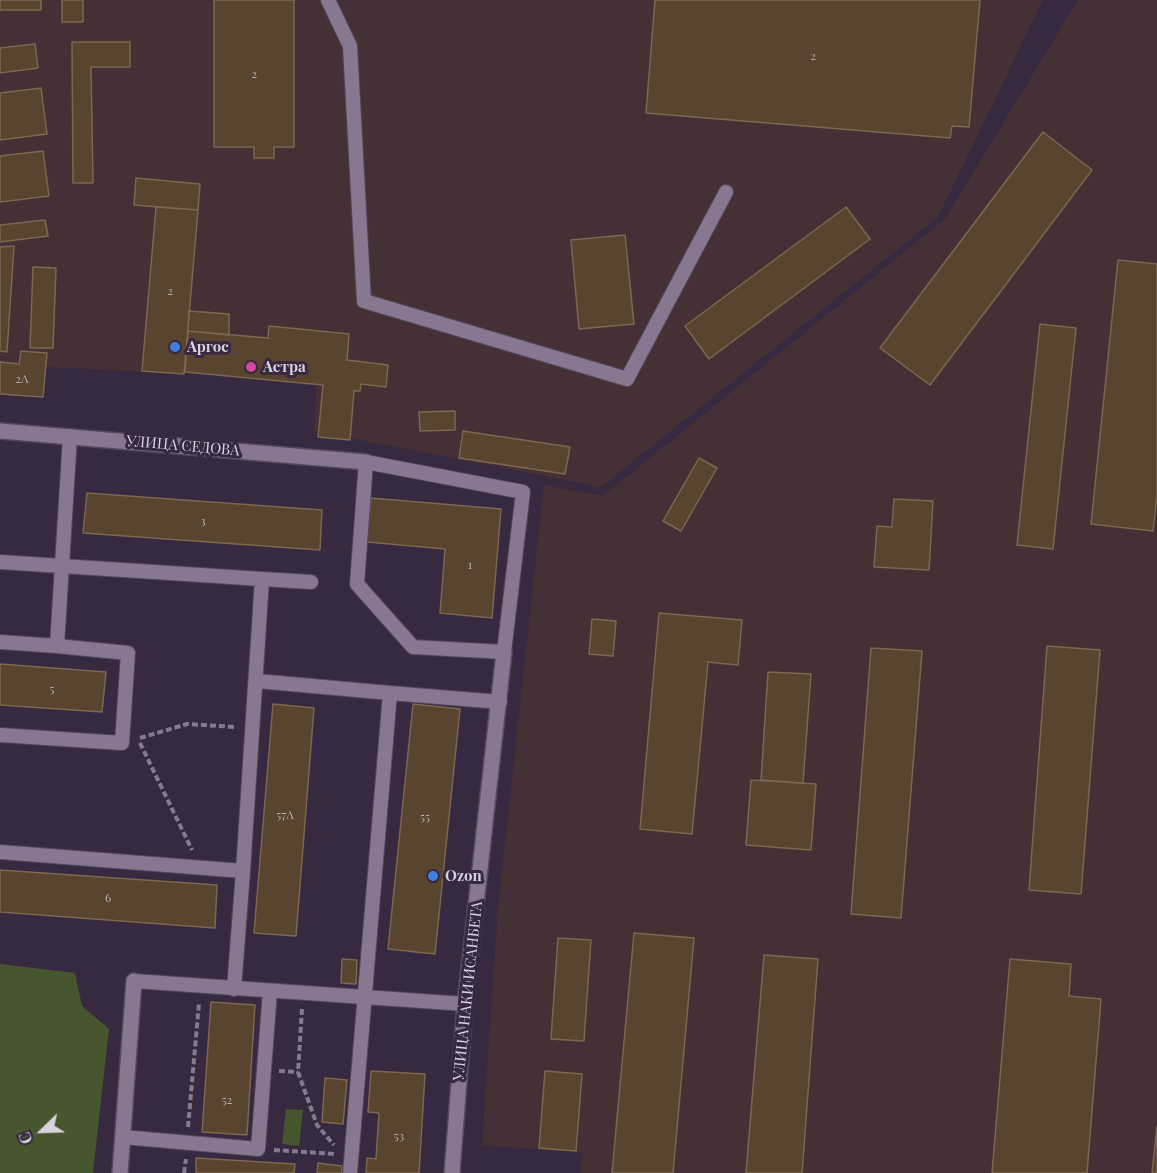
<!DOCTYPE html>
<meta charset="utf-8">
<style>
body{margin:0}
#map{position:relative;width:1157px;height:1173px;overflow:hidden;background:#372940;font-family:"Playfair Display",serif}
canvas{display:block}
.north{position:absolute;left:12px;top:1101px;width:60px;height:60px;-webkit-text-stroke:4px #372940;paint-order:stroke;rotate:247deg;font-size:16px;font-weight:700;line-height:24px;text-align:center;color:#dbd2e0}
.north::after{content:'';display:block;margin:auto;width:21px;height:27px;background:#dbd2e0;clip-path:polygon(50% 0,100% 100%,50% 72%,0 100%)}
</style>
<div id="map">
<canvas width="1157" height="1173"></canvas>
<div class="north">С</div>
</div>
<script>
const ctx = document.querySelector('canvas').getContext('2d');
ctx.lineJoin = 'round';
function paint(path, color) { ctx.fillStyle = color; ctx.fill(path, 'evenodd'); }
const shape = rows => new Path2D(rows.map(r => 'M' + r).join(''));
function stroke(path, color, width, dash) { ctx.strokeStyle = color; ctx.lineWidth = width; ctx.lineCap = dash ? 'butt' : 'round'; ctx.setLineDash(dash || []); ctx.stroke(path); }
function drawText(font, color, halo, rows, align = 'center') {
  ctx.font = font + ' "Playfair Display",serif'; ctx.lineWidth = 6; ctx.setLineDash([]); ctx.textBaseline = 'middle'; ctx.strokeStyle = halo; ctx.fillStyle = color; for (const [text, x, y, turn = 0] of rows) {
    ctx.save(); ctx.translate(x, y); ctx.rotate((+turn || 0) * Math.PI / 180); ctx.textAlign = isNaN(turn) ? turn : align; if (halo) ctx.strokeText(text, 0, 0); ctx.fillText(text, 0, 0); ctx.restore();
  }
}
paint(shape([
 [0,0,1043,0,938,217,601,487,314,431,317,379,0,365],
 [1078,0,1157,0,1157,1173,581,1173,583,1153,482,1145,498,909,544,485,603,496,945,219]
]), '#453135');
paint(shape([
 [0,964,75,973,82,1006,109,1029,93,1173,0,1173],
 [286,1109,303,1110,299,1146,282,1144]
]), '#46572e');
const building = shape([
 [0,0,41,0,41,10,0,10,0,0],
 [62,0,83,0,83,22,62,22,62,0],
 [214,0,294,0,294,147,274,147,274,158,254,158,254,147,214,147,214,0],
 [655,0,980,0,969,127,952,126,950,138,646,113,655,0],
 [72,42,130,42,130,67,91,67,93,183,73,183,72,42],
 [35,44,38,68,0,73,0,48,35,44],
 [41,88,47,134,0,140,0,93,41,88],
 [1043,132,1092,170,930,385,880,348,1043,132],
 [43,151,49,196,0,202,0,156,43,151],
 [136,178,200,184,198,210,134,205,136,178],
 [156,207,198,210,184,374,142,371,156,207],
 [846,207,870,239,709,359,685,326,846,207],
 [45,220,48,236,0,242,0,225,45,220],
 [625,235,634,324,579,329,571,240,625,235],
 [14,246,7,352,0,351,0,247,14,246],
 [1118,260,1157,264,1157,496,1153,531,1091,524,1118,260],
 [33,267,56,268,53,348,30,348,33,267],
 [189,311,229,314,229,335,188,331,189,311],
 [1040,324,1076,328,1053,549,1017,545,1040,324],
 [269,326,349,334,347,360,388,365,386,387,361,384,360,391,354,391,350,440,318,437,323,385,185,372,188,331,268,338,269,326],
 [21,351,47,353,43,397,0,394,0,362,19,364,21,351],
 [455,411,455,430,420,431,419,412,455,411],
 [463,431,570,447,565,474,459,458,463,431],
 [699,458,717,468,681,531,663,521,699,458],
 [87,493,322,510,320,550,83,533,87,493],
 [371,498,501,509,492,618,440,613,445,549,367,542,371,498],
 [894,499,933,501,929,570,874,567,877,526,892,527,894,499],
 [659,613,742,620,738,665,708,662,692,834,640,829,659,613],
 [592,619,616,621,613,656,589,654,592,619],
 [1047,646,1100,650,1081,894,1029,890,1047,646],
 [871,648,922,651,901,918,851,914,871,648],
 [0,664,106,672,102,712,0,705,0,664],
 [768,672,811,674,803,783,761,780,768,672],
 [273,704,314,708,296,936,254,933,273,704],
 [413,704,460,709,435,954,388,949,413,704],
 [751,780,816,784,811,850,746,845,751,780],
 [0,870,217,885,215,928,0,912,0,870],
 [634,933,694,938,673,1173,612,1173,634,933],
 [558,938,591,940,584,1041,551,1039,558,938],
 [764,955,818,959,802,1173,746,1173,764,955],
 [342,959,357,960,356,984,341,983,342,959],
 [1010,959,1071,964,1069,996,1101,999,1087,1173,992,1173,1010,959],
 [211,1002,255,1005,247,1135,202,1132,211,1002],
 [371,1071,425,1074,419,1173,366,1173,367,1158,376,1159,379,1113,368,1112,371,1071],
 [545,1071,582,1074,576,1151,539,1148,545,1071],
 [325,1078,347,1080,343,1124,322,1122,325,1078],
 [1157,1126,1157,1173,1152,1173,1157,1126],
 [196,1158,295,1164,294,1173,196,1173,196,1158],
 [318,1163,342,1166,342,1173,317,1173,318,1163]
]);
paint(building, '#58442f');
stroke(building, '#7c6750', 1.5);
const lane = shape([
 [328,0,350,46,364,301,627,379,726,192],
 [366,462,523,492,504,652,413,647,357,584,366,462],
 [0,562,262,579,243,871],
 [262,579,311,582],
 [0,642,57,646],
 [257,681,390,693],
 [0,735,122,743,128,653,57,646,70,436],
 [0,852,243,871,234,989],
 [134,981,465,1004],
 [123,1137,258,1149,270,991],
 [350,1173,390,693,500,702]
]);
const street = shape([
 [0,431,366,462],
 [120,1173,134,981],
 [452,1173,465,1004,504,652]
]);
stroke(lane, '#53475a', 16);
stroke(street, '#53475a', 18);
stroke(shape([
 [140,738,187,724,235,727],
 [140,743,192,850],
 [302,1009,298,1072,317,1125,334,1145],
 [279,1071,298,1072],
 [188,1127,199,1003],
 [274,1150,335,1154],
 [184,1173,186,1159]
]), '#867b8d', 4, [6, 3]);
stroke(lane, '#877791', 14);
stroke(street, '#877791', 15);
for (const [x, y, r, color] of [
 [175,347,6,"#3f7fe0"],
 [251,367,6,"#d1479c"],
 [433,876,6,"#3f7fe0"]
]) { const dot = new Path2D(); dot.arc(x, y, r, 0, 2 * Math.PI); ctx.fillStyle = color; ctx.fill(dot); stroke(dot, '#372940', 2); }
drawText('12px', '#baaeb4', null, [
 ["2",813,56],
 ["2",254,74],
 ["2",170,291],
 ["2А",22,379],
 ["3",203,521],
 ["1",470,565],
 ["5",52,689],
 ["57А",285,815],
 ["55",425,817],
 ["6",108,898],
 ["52",227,1100],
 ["53",399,1136]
]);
drawText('bold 15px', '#dbd2e0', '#372940', [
 ["Аргос",187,347],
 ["Астра",263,367],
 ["Ozon",445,876]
], 'left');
drawText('15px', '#dbd2e0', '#372940', [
 ["УЛИЦА СЕДОВА",183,446,5],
 ["УЛИЦА НАКИ ИСАНБЕТА",468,991,-84]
]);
</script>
